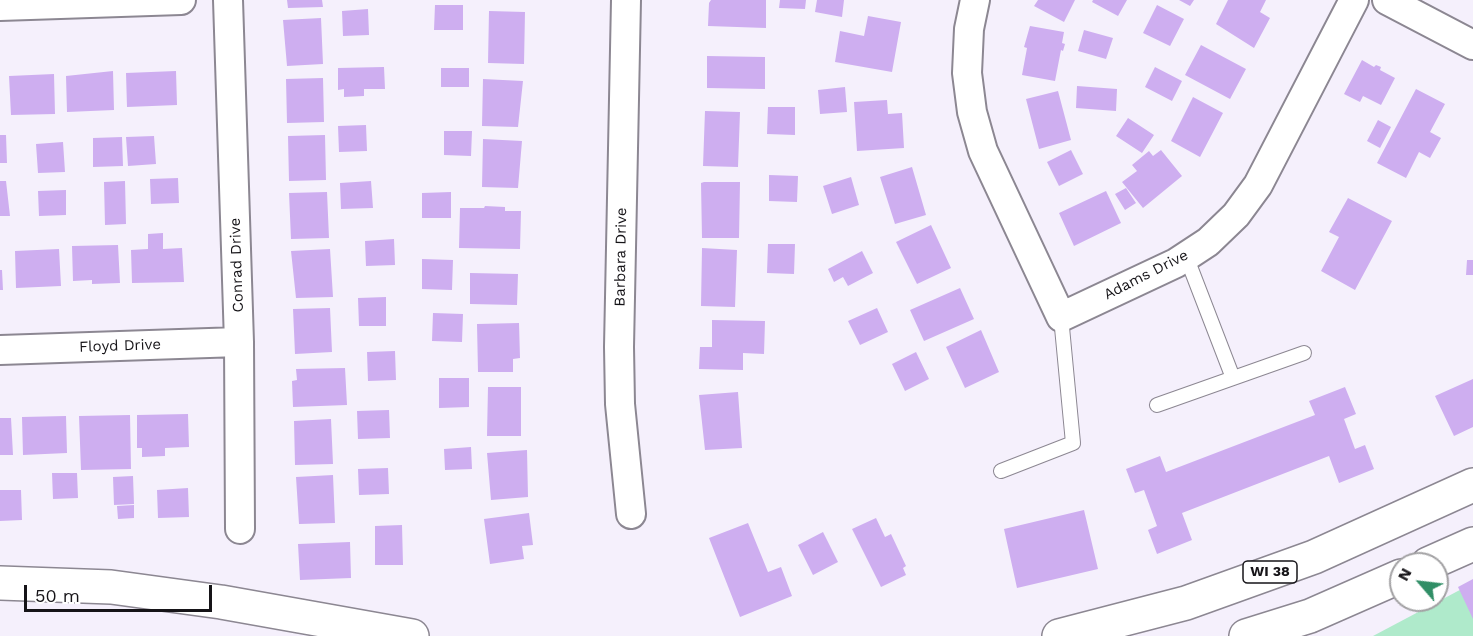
<!DOCTYPE html>
<style>
body{margin:0}
#map{position:relative;width:1473px;height:636px;overflow:hidden;background:#f5f0fc;font-family:"Work Sans",sans-serif}
canvas{display:block}
.north{position:absolute;left:1389px;top:552px;width:60px;height:60px;box-sizing:border-box;background:#fff;border:2px solid #a2a1a3;border-radius:50%;rotate:298deg;font-size:16px;font-weight:700;line-height:24px;text-align:center;color:#161418}
.north::after{content:'';display:block;margin:auto;width:21px;height:27px;background:#308e66;clip-path:polygon(50% 0,100% 100%,50% 72%,0 100%)}
.scale{position:absolute;left:24px;top:585px;width:188px;height:27px;box-sizing:border-box;border:3px solid #161418;border-top:0;padding-left:8px;font-size:18px;line-height:21px;white-space:nowrap;color:#161418;-webkit-text-stroke:4px #fff;paint-order:stroke}
</style>
<div id="map">
<canvas width="1473" height="636"></canvas>
<div class="north">N</div>
<div class="scale">50 m</div>
</div>
<script>
const ctx = document.querySelector('canvas').getContext('2d');
ctx.lineJoin = 'round';
function paint(path, color) { ctx.fillStyle = color; ctx.fill(path, 'evenodd'); }
const shape = rows => new Path2D(rows.map(r => 'M' + r).join(''));
function stroke(path, color, width, dash) { ctx.strokeStyle = color; ctx.lineWidth = width; ctx.lineCap = dash ? 'butt' : 'round'; ctx.setLineDash(dash || []); ctx.stroke(path); }
function drawText(font, color, halo, rows, align = 'center') {
  ctx.font = font + ' "Work Sans",sans-serif'; ctx.lineWidth = 6; ctx.setLineDash([]); ctx.textBaseline = 'middle'; ctx.strokeStyle = halo; ctx.fillStyle = color; for (const [text, x, y, turn = 0] of rows) {
    ctx.save(); ctx.translate(x, y); ctx.rotate((+turn || 0) * Math.PI / 180); ctx.textAlign = isNaN(turn) ? turn : align; if (halo) ctx.strokeText(text, 0, 0); ctx.fillText(text, 0, 0); ctx.restore();
  }
}
paint(shape([
 [1473,583,1473,636,1373,636]
]), '#afeacb');
paint(shape([
 [287,0,322,0,323,7,288,8],
 [711,0,766,0,766,28,708,26,709,3],
 [780,0,806,0,805,9,779,8],
 [817,0,844,0,842,17,815,12],
 [1038,0,1075,0,1064,22,1034,6],
 [1093,0,1127,0,1118,16,1092,2],
 [1179,0,1194,0,1190,6],
 [1228,0,1266,0,1260,12,1270,18,1254,48,1216,24],
 [435,5,463,5,463,30,434,30],
 [1157,5,1184,19,1170,46,1143,33],
 [368,9,369,35,343,36,342,11],
 [489,11,525,12,524,64,488,63],
 [868,16,901,22,892,72,835,62,840,31,864,36],
 [321,18,323,64,287,66,283,20],
 [1030,26,1064,32,1062,43,1065,44,1063,51,1061,50,1055,81,1022,75,1027,48,1024,47],
 [1084,30,1113,38,1106,59,1078,51],
 [1201,45,1246,69,1230,99,1185,75],
 [707,56,765,57,765,89,707,88],
 [1362,60,1374,67,1376,65,1381,67,1380,70,1395,78,1381,105,1363,96,1360,102,1344,94],
 [384,67,385,89,364,89,364,96,344,97,344,89,338,90,338,68],
 [1155,67,1182,81,1172,101,1145,87],
 [441,68,469,68,469,87,441,87],
 [113,71,114,110,67,112,66,76],
 [176,71,177,105,127,107,126,73],
 [54,74,55,114,11,115,9,76],
 [323,78,324,122,287,123,286,79],
 [483,79,523,81,518,127,482,126],
 [1077,86,1117,89,1116,111,1076,108],
 [845,87,847,112,820,114,818,90],
 [1416,89,1445,104,1430,132,1441,138,1430,158,1419,152,1406,178,1377,163],
 [1058,91,1071,140,1039,149,1026,99],
 [1193,97,1223,113,1200,157,1171,141],
 [887,100,888,114,902,113,904,148,857,151,854,102],
 [768,107,795,107,795,135,767,134],
 [705,111,740,112,738,167,703,166],
 [1128,118,1154,135,1142,153,1116,136],
 [1378,120,1391,127,1380,148,1367,141],
 [366,125,367,151,339,152,338,126],
 [444,131,472,131,471,156,444,155],
 [0,135,6,135,7,163,0,163],
 [325,135,326,180,289,181,288,136],
 [154,136,156,164,128,166,126,137],
 [122,137,123,166,93,167,93,138],
 [483,139,522,141,518,188,482,187],
 [63,142,65,172,38,173,36,144],
 [1071,150,1083,174,1059,186,1047,162],
 [1161,150,1182,176,1143,208,1122,182,1137,171,1132,165,1149,151,1153,156],
 [912,167,926,215,895,224,880,177],
 [769,175,798,176,797,202,769,201],
 [851,177,859,205,832,214,823,186],
 [178,178,179,203,151,204,150,179],
 [0,181,6,181,10,216,0,216],
 [125,181,126,224,105,225,104,182],
 [371,181,373,208,341,209,340,183],
 [704,182,740,182,739,238,702,238,701,183],
 [1126,188,1136,203,1125,210,1115,194],
 [66,190,66,215,39,216,38,191],
 [1106,191,1121,223,1074,246,1059,213],
 [327,192,329,238,291,239,289,193],
 [451,192,451,218,422,218,422,193],
 [1348,198,1392,221,1355,290,1321,271,1339,237,1329,232],
 [485,206,505,207,505,211,521,211,520,249,459,248,460,208,484,208],
 [931,225,951,268,917,284,896,242],
 [163,233,163,249,182,248,184,282,132,283,131,250,148,249,148,234],
 [394,239,395,265,366,266,365,241],
 [768,244,795,244,794,274,767,273],
 [118,245,120,283,92,284,92,280,73,281,72,246],
 [702,248,737,250,735,307,701,306],
 [59,249,61,286,16,288,15,251],
 [330,249,333,297,296,298,291,251],
 [862,251,873,273,848,286,843,277,834,282,828,269],
 [422,259,453,260,452,290,422,289],
 [1467,260,1473,260,1473,275,1466,275],
 [0,270,2,270,3,290,0,290],
 [470,273,518,274,517,305,470,304],
 [960,288,974,319,924,341,910,310],
 [386,297,386,326,359,326,358,298],
 [330,308,332,352,295,354,293,309],
 [877,308,888,332,860,345,848,321],
 [433,313,463,314,462,342,432,341],
 [712,320,765,321,764,354,743,353,743,370,699,369,700,347,712,347],
 [519,323,520,358,513,359,513,372,478,372,477,324],
 [981,330,999,372,965,388,946,347],
 [395,351,396,380,368,381,367,352],
 [916,352,929,379,905,391,892,364],
 [345,368,347,405,293,407,292,381,297,380,296,369],
 [439,378,469,378,469,407,439,408],
 [1473,379,1473,427,1454,436,1435,396],
 [488,387,521,387,521,436,487,436],
 [1345,387,1356,414,1344,419,1355,449,1365,445,1374,469,1339,483,1329,456,1182,513,1192,540,1157,554,1148,530,1157,526,1144,490,1135,493,1126,469,1160,456,1166,472,1315,415,1309,401],
 [738,392,742,448,705,450,699,395],
 [389,410,390,438,358,439,357,411],
 [188,414,189,447,165,448,165,456,142,457,142,448,137,448,137,415],
 [130,415,131,469,81,470,79,416],
 [66,416,67,453,23,455,22,417],
 [0,418,11,418,13,455,0,455],
 [331,419,333,464,295,465,294,421],
 [471,447,472,469,445,470,444,449],
 [527,450,528,497,491,500,487,453],
 [388,468,389,494,359,495,358,469],
 [52,473,77,473,78,498,53,499],
 [333,475,335,523,299,524,296,477],
 [133,476,134,504,114,505,113,477],
 [188,488,189,517,158,518,157,490],
 [0,490,21,490,22,520,0,521],
 [134,505,134,518,118,519,117,506],
 [1084,510,1098,569,1017,588,1004,529],
 [529,513,533,545,522,546,524,559,490,564,484,519],
 [876,518,885,537,891,534,906,566,903,568,906,575,881,587,852,529],
 [748,523,768,572,781,567,792,596,740,617,709,538],
 [402,525,403,565,375,565,375,526],
 [823,532,838,562,813,575,798,545],
 [350,542,351,578,300,580,298,544],
 [1473,579,1473,619,1458,587]
]), '#ceaef0');
const lane = shape([
 [1186,256,1233,378],
 [1157,405,1304,353],
 [1001,471,1073,443,1061,317]
]);
const street = shape([
 [228,0,239,342,240,529],
 [626,0,619,347,620,404,631,514],
 [975,0,969,29,967,73,972,112,983,151,1061,317,1176,263,1208,242,1236,215,1258,185,1354,0],
 [1387,0,1473,45],
 [0,6,181,0],
 [0,350,239,342]
]);
const primary = shape([
 [1428,564,1473,544],
 [0,583,111,587,221,602,412,636],
 [1059,636,1186,603,1314,557,1473,485],
 [1246,636,1310,616,1401,576]
]);
stroke(lane, '#8c8792', 16);
stroke(street, '#8c8792', 32);
stroke(primary, '#8c8792', 36);
stroke(lane, '#fff', 14);
stroke(street, '#fff', 28);
stroke(primary, '#fff', 33);
for (const [x, y, w] of [
 [1270,572,54]
]) { const box = new Path2D(); box.roundRect(x - w / 2, y - 11, w, 22, 4.5); ctx.fillStyle = '#fff'; ctx.fill(box); stroke(box, '#161418', 1.5); }
drawText('bold 14px', '#161418', null, [
 ["WI 38",1270,572]
]);
drawText('15px', '#161418', '#fff', [
 ["Barbara Drive",621,257,-89],
 ["Conrad Drive",237,265,-92],
 ["Adams Drive",1146,275,-27],
 ["Floyd Drive",120,346,-2]
]);
</script>
